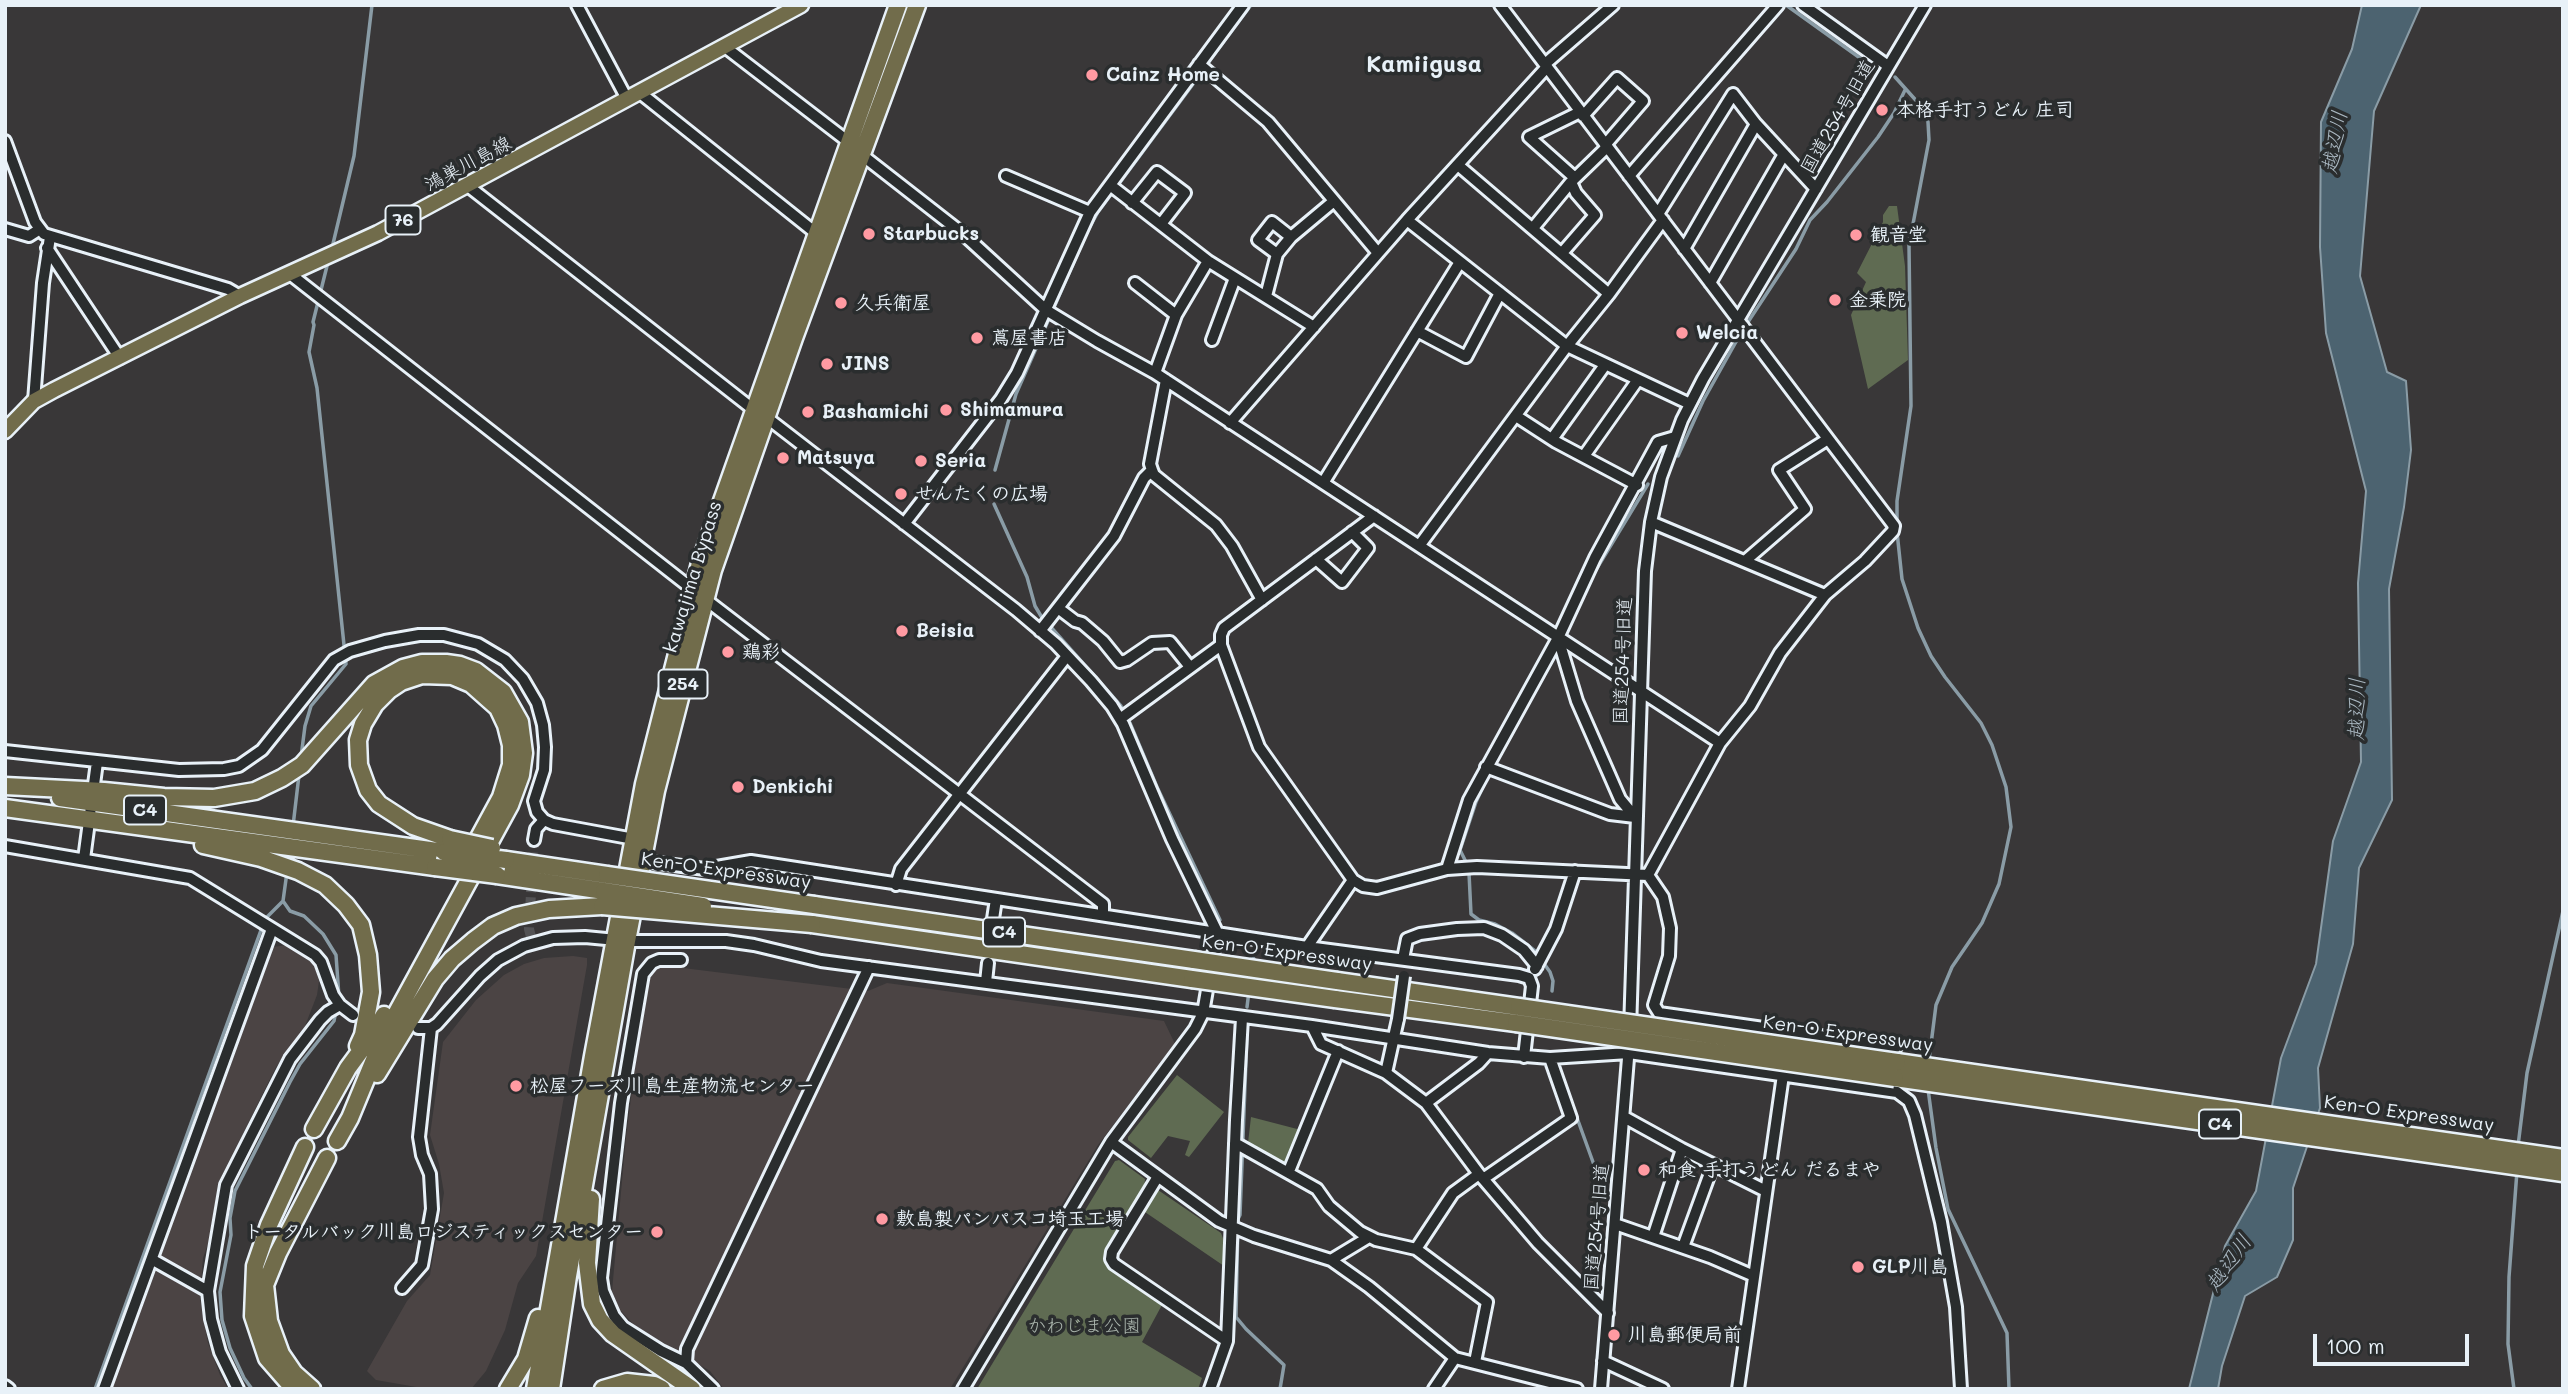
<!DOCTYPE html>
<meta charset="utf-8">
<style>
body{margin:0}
#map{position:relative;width:2568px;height:1394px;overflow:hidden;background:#393738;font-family:Mali,sans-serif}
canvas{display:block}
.frame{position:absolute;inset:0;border:7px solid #e8f1f8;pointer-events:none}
.scale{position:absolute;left:2313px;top:1334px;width:156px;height:32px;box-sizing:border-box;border:4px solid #e8f1f8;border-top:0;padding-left:9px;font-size:21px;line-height:24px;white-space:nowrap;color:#e8f1f8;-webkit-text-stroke:5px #2a2d2e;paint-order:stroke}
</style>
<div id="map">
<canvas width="2568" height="1394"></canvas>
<div class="frame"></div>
<div class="scale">100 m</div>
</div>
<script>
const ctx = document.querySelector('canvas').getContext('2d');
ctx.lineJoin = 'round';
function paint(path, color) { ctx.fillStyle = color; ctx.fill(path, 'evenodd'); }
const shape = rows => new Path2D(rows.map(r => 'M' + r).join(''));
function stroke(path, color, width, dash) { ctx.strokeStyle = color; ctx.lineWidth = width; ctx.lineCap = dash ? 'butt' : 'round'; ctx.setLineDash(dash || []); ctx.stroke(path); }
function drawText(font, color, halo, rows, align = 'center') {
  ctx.font = font + ' Mali,"Klee One",sans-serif'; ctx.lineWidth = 7; ctx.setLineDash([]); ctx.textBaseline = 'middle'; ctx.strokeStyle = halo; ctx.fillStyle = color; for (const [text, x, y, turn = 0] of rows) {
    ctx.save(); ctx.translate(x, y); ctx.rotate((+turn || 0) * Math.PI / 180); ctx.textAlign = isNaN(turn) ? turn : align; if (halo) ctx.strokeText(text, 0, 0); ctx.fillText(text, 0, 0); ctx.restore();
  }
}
paint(shape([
 [287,945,305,955,315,967,319,981,317,995,305,1026,276,1067,218,1184,209,1241,203,1258,200,1296,202,1312,208,1343,220,1375,228,1389,110,1389,266,960,273,947],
 [573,956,587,958,587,965,536,1256,518,1283,505,1330,486,1371,471,1389,428,1389,376,1380,367,1371,407,1301,430,1275,444,1193,439,1164,430,1135,443,1042,476,1000,504,975,524,964,544,958],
 [659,965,868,991,887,983,1164,1021,1175,1044,1098,1145,950,1389,724,1389,710,1371,636,1327,620,1310,612,1291,626,1137,646,982,651,970]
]), '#4b4444');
paint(shape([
 [1889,206,1897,206,1905,266,1908,360,1868,389,1851,315,1866,282,1857,273,1883,222,1883,215],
 [1177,1075,1224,1112,1189,1157,1185,1155,1190,1141,1168,1136,1151,1158,1128,1140,1128,1137],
 [1251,1117,1301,1130,1288,1162,1285,1164,1248,1143],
 [1119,1160,1145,1179,1144,1190,1106,1251,1108,1265,1163,1303,1142,1342,1202,1378,1198,1389,977,1389,1115,1161],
 [1154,1190,1158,1190,1221,1233,1224,1241,1224,1266,1142,1210]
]), '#5f6b52');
const water = shape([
 [2362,5,2421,5,2374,111,2360,276,2387,372,2406,381,2411,450,2404,507,2389,589,2392,800,2359,868,2353,944,2318,1068,2320,1108,2293,1188,2293,1240,2277,1277,2245,1296,2222,1366,2218,1389,2189,1389,2225,1246,2256,1191,2281,1058,2316,964,2333,841,2361,762,2358,583,2366,491,2326,333,2320,247,2321,122,2352,49,2362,5]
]);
paint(water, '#4c6370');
stroke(water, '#8a9ca6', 2);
stroke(shape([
 [1786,5,1874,68],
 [1208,63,1251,5],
 [1895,77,1921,106,1928,122,1929,140,1909,245,1911,406,1897,501,1897,520],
 [332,248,354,156,372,5],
 [1746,325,1796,249,1810,220,1827,202,1878,137,1894,113,1905,90],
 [1678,456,1703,401,1742,331],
 [995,470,1016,394,1087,232,1098,212,1202,72],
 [994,504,1027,577,1035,606,1041,616,1121,706,1130,723,1157,787,1220,920],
 [1897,532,1902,579,1918,628,1931,656,1945,677,1981,723,1992,745,2006,787,2011,827,1999,884,1982,923,1952,967,1936,1005,1929,1060],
 [1591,578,1648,484],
 [1500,755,1553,659],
 [301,757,305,726,311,706,346,664,317,388,309,352,314,325,313,322,328,262],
 [293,826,299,775],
 [1466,862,1460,850,1476,802,1486,780],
 [1469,873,1471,914,1479,920,1495,924,1512,933,1535,951,1550,972,1553,981,1552,991],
 [283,901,290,911,304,916,323,934,336,955,339,997],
 [1241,945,1254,959,1253,963],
 [1247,1007,1249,991],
 [1247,1035,1240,1215,1238,1219,1236,1317,1246,1329,1284,1365,1280,1389],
 [1559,1068,1602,1187],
 [1928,1089,1936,1148,1948,1209,2007,1333,2009,1389],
 [2518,1146,2527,1073,2563,911],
 [95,1389,265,919,283,901,287,872],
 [252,1389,244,1378,230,1348,222,1320,220,1292,231,1235,230,1218,235,1191,290,1082,300,1064,334,1021,336,1011],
 [2514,1389,2508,1344,2509,1277,2517,1171]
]), '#8a9ca6', 3.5);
stroke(shape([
 [531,937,529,929,534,840]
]), '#535355', 10, [10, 5]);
const minor = shape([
 [577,5,627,99],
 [1500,5,1894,526,1893,531,1865,561,1825,595,1780,653,1750,706,1720,743,1648,875],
 [1803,5,1888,66],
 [725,47,850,143],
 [1199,64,1268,122,1378,253],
 [1545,64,1613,5],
 [639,92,817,234],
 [1583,116,1617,78,1643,101,1605,145],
 [5,141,35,222,44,234,228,289,240,296],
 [862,155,962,233,1046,310,1097,341,1155,373,1720,743],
 [1459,166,1609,294],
 [1006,176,1090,212],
 [1629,176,1778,5],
 [1575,178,1529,137,1580,112],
 [1110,185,1208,261,1314,327],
 [468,186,754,410],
 [1132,203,1157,172,1185,193,1161,224],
 [1658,214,1733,94,1756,124,1816,189],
 [1407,220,1567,346,1690,404],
 [1533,228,1571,182,1607,147],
 [5,229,29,236,40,229],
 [47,248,120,358],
 [1684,249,1756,124],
 [1562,253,1595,215,1576,193,1571,182],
 [1277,254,1258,240,1272,222,1291,237],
 [290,274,705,599,1103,904,1103,915],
 [1135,283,1176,315],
 [1710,283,1784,154],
 [1266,296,1277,254,1291,237,1334,201],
 [1417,331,1466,357,1500,293],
 [1212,340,1235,278],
 [1155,373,1176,315,1208,261],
 [34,401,43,283,50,237],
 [1516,416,1556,442,1637,485],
 [766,417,1016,610,1056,644,1091,681,1112,706,1123,724,1172,839,1217,932,1203,1013,1195,1029,1111,1142,963,1389],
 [1230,423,1407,220,1547,67],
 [1552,439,1605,365],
 [1584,456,1637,381],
 [1152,470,1154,475,1216,525,1232,546,1262,600],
 [1323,483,1460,262],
 [1374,516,1224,628,1221,635,1221,645,1259,747,1353,880,1363,886,1377,888,1447,869,1477,867,1648,875,1663,897,1670,928,1669,956,1654,1005,1659,1013,1896,1047],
 [1651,522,1825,595],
 [904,524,1001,399,1017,373,1090,212,1243,5],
 [1419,546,1567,346,1609,294,1663,220],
 [1316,559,1342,582,1368,548,1352,532],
 [1745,561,1805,509,1779,470,1828,439],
 [1058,608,1075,621,1082,623,1103,641,1120,662,1127,660,1152,643,1170,642,1190,667],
 [1040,631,1114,536,1144,478,1152,470,1150,464,1166,380],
 [1120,719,1221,645],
 [5,751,179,770,224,769,239,766,262,750,334,660,350,651,385,641,419,635,444,635,478,644,505,660,523,679,537,703,543,725,545,747,544,770,534,801,537,812,544,820,553,824,634,839],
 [1486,767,1610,814,1635,817,1620,799,1577,701,1558,638],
 [534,840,536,829,544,820],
 [5,846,190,878,315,955,321,962,333,995,340,1005,353,1015],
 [84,859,97,762],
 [643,861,705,869,751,861,1307,947,1519,975,1529,978,1532,986,1524,1057],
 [1447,869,1469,800,1558,638,1595,558,1658,442,1675,437],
 [896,885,901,869,1067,656],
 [993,919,996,899],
 [1307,947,1353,880],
 [1403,959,1407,939,1420,934,1457,929,1484,928,1502,935,1524,950,1537,966],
 [681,960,659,960,652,963,643,974,621,1103,601,1278,603,1291,614,1316,623,1327,661,1351,686,1363],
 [1535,969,1556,929,1575,871],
 [986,982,988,963],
 [1312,1026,1321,1044,1386,1073,1426,1103,1479,1174,1538,1243,1608,1313],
 [418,1028,431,1028,437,1024,480,976,498,960,524,946,553,938,585,937,627,941,726,941,754,945,821,961,1312,1026,1488,1053,1550,1058,1629,1053,1897,1092,1909,1101,1915,1115,1941,1222,1956,1307,1961,1389],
 [1630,1030,1645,571,1651,522,1661,477,1682,420,1703,379,1925,5],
 [1386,1073,1398,1019],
 [1426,1103,1479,1063,1488,1053],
 [1624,1117,1682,1149,1766,1191],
 [1111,1142,1219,1221,1254,1236,1331,1260,1369,1287,1455,1358,1577,1389],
 [1235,1143,1317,1189,1329,1206,1360,1232,1376,1240,1416,1249,1487,1302,1475,1362],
 [1289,1171,1338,1051],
 [1157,1178,1112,1252,1111,1259,1114,1264,1227,1341],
 [1483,1179,1571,1118,1550,1058],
 [1615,1224,1710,1257,1754,1276],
 [1653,1237,1682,1149],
 [1683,1247,1713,1165],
 [1416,1249,1453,1193,1479,1174],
 [153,1260,208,1291],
 [1331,1260,1369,1237],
 [402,1288,422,1265,432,1209,430,1174,422,1155,419,1137,431,1028],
 [1603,1361,1663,1389],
 [5,1386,9,1389],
 [104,1389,272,929],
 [238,1389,220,1352,211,1319,208,1291,226,1185,290,1059,320,1020,328,1012,340,1005],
 [713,1389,686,1363,687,1349,869,967],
 [1210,1389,1227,1341,1236,1120,1242,1018],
 [1434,1389,1455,1358],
 [1601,1389,1629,1046],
 [1738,1389,1783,1075]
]);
const major = shape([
 [5,431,34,401,54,390,240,296,378,233,801,5]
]);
const highway = shape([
 [5,786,104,791,164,797,214,798,255,791,282,778,302,765,374,684,403,668,422,663,446,663,460,665,476,671,503,692,520,722,524,753,521,775,510,805,383,1038,350,1118,337,1141],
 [60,798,444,852],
 [5,808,435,867],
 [450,839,413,826,379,804,368,790,359,765,358,740,363,724,375,704,389,690,401,682,422,675,452,676,471,684,498,708,506,725,511,745,511,765,501,797,469,856],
 [203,845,261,858,298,871,325,885,346,905,361,925,368,955,371,992,363,1035,358,1046],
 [506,860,607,875],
 [497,875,604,891],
 [814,905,1194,960],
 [812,924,1192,979],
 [1337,981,1519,1007],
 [1335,999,1516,1023],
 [1897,1062,2563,1158],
 [377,1074,435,979,452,959,473,941,493,926,516,916,549,909,602,906],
 [1895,1078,2563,1173],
 [314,1129,348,1068,373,1034,384,1015],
 [591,1199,587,1263,592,1304,600,1320,613,1334,692,1389],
 [294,1389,267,1358,253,1316,255,1266,269,1225,305,1147],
 [312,1389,294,1373,281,1354,269,1321,265,1285,278,1253,327,1158],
 [508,1389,526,1359,538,1318],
 [535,1389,593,1056,644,784,700,563,898,5],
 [551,1389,568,1276,627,941,656,791,713,570,794,338,917,5],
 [603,1389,627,1382,654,1385,662,1389]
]);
stroke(minor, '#e8f1f8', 16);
stroke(major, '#e8f1f8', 19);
stroke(highway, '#e8f1f8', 21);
stroke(minor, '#2a2d2e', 10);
stroke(major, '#716c4b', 14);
stroke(highway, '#716c4b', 16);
const minorBridge = shape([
 [1398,1019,1404,976]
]);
const highwayBridge = shape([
 [450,839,492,848],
 [444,852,506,860],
 [435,867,497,875],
 [607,875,814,905],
 [604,891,703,906],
 [602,906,812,924],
 [1194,960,1337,981],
 [1192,979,1335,999],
 [1519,1007,1897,1062],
 [1516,1023,1895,1078]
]);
stroke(minorBridge, '#e8f1f8', 16, []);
stroke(highwayBridge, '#e8f1f8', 21, []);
stroke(minorBridge, '#2a2d2e', 10);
stroke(highwayBridge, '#716c4b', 16);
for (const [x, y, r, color] of [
 [1092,75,7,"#ff9aa2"],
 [1882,110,7,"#ff9aa2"],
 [869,234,7,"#ff9aa2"],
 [1856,235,7,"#ff9aa2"],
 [1835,300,7,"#ff9aa2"],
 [841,303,7,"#ff9aa2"],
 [1682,333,7,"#ff9aa2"],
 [977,338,7,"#ff9aa2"],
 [827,364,7,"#ff9aa2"],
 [946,410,7,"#ff9aa2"],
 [808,412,7,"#ff9aa2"],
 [783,458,7,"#ff9aa2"],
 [921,461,7,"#ff9aa2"],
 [901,494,7,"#ff9aa2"],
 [902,631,7,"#ff9aa2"],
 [728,652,7,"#ff9aa2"],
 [738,787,7,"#ff9aa2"],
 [516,1086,7,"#ff9aa2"],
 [1644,1170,7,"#ff9aa2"],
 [882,1219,7,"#ff9aa2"],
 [657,1232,7,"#ff9aa2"],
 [1858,1267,7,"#ff9aa2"],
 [1614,1335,7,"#ff9aa2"]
]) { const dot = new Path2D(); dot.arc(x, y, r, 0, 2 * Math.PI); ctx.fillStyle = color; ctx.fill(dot); stroke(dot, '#2a2d2e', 2.5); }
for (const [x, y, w] of [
 [403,220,35],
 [683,684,49],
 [145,810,42],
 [1004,932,42],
 [2220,1124,42]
]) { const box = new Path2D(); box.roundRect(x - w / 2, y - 14.5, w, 29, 5); ctx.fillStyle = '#2a2d2e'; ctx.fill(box); stroke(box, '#e8f1f8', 2); }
drawText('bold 18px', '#e8f1f8', null, [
 ["76",403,220],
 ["254",683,684],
 ["C4",145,810],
 ["C4",1004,932],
 ["C4",2220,1124]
]);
drawText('bold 19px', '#e8f1f8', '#2a2d2e', [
 ["Cainz Home",1106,75],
 ["本格手打うどん 庄司",1896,110],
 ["Starbucks",883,234],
 ["観音堂",1870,235],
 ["金乗院",1849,300],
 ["久兵衛屋",855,303],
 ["Welcia",1696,333],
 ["蔦屋書店",991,338],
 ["JINS",841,364],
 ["Shimamura",960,410],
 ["Bashamichi",822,412],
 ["Matsuya",797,458],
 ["Seria",935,461],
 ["せんたくの広場",915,494],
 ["Beisia",916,631],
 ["鶏彩",742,652],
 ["Denkichi",752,787],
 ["松屋フーズ川島生産物流センター",530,1086],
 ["和食 手打うどん だるまや",1658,1170],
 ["敷島製パンパスコ埼玉工場",896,1219],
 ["トータルバック川島ロジスティックスセンター",643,1232,"right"],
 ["GLP川島",1872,1267],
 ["川島郵便局前",1628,1335]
], 'left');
drawText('19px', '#e8f1f8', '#2a2d2e', [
 ["国道254号旧道",1838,117,-60],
 ["鴻巣川島線",468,164,-28],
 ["kawajima Bypass",693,577,-73],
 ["国道254号旧道",1623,661,-88],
 ["Ken-O Expressway",726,871,8],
 ["Ken-O Expressway",1287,953,8],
 ["Ken-O Expressway",1848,1034,8],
 ["Ken-O Expressway",2409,1114,8],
 ["国道254号旧道",1597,1227,-85]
]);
drawText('19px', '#aab5ad', '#2a2d2e', [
 ["かわじま公園",1084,1326]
]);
drawText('italic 21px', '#aab8c2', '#2a2d2e', [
 ["越辺川",2335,142,-80],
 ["越辺川",2357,709,-89],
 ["越辺川",2229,1263,-55]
]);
drawText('bold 23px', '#e8f1f8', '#2a2d2e', [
 ["Kamiigusa",1424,65]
]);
</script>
